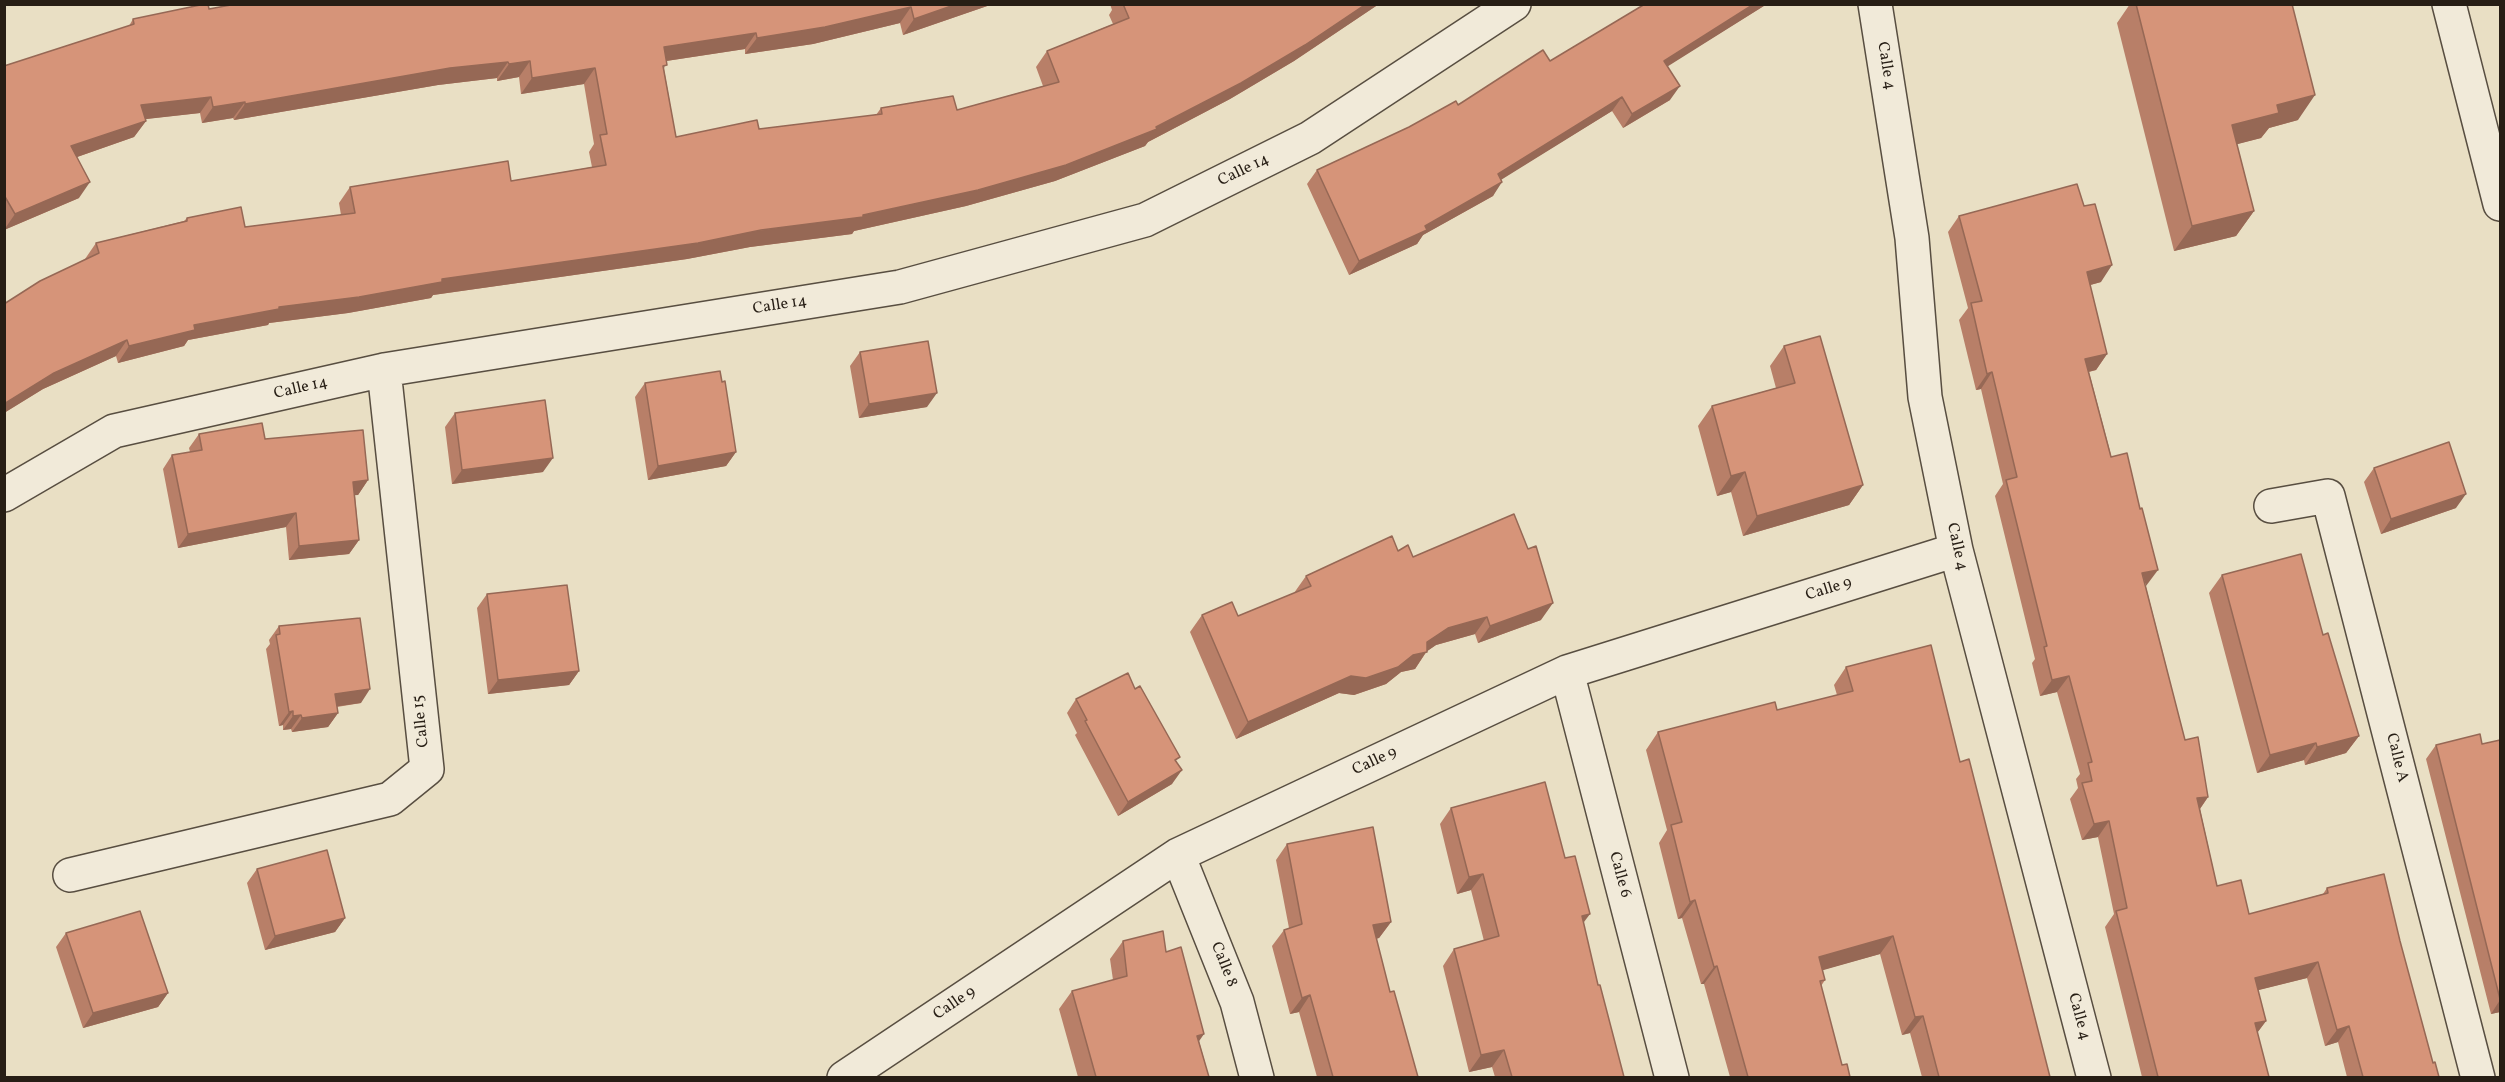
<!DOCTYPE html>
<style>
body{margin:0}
#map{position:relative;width:2505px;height:1082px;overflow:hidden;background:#e9dfc4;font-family:Vollkorn,serif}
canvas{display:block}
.frame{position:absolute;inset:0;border:6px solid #271e15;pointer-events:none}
</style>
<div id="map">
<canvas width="2505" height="1082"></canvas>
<div class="frame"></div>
</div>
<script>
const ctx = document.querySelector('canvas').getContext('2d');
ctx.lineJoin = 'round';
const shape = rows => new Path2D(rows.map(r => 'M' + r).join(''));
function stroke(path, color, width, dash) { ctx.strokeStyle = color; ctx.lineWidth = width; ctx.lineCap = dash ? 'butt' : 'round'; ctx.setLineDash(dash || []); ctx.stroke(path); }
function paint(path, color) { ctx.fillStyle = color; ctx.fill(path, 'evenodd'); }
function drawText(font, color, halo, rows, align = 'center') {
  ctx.font = font + ' Vollkorn,serif'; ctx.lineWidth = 5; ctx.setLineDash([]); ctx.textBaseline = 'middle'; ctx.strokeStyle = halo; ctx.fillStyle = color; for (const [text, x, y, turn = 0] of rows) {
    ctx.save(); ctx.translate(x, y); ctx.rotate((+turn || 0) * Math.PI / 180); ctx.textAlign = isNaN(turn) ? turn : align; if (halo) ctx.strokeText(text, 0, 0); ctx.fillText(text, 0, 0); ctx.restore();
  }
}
const minor = shape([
 [1875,4,1912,238,1925,397,1956,550,2094,1078],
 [2449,4,2500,204],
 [4,495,114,431,384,370,900,287,1145,220,1310,138,1514,4],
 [2271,506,2328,496,2478,1078],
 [1567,672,1672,1078],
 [1178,855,1237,1002,1257,1078],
 [70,875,390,799,427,769,384,370],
 [844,1078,1178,855,1567,672,1956,550]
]);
stroke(minor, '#584e41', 36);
stroke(minor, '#f1ead9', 33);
paint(shape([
 [236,4,993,4,903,35,900,23,813,44,745,54,745,49,666,61,664,69,676,137,759,129,876,115,881,108,957,110,1043,86,1036,67,1047,51,1113,24,1109,15,1112,10,1110,4,1379,4,1294,61,1230,99,1148,142,1145,146,1055,181,966,206,854,231,852,234,750,247,687,259,433,295,431,298,348,313,269,323,268,325,188,340,184,346,118,363,116,356,43,389,4,413,4,304,85,259,96,243,184,221,187,218,245,227,341,215,339,203,350,187,511,181,592,167,589,152,594,144,584,84,521,94,519,77,497,81,497,78,438,85,234,120,233,118,202,123,200,113,145,119,146,121,134,137,77,157,79,198,4,230,4,66,129,26,133,19,209,9],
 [1645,4,1767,4,1667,66,1670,100,1623,128,1612,111,1501,179,1493,196,1423,235,1417,244,1349,275,1307,184,1317,170,1550,61],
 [2130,4,2292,4,2298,120,2269,128,2261,138,2237,144,2254,211,2236,236,2174,251,2117,23],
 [1959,216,2101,282,2090,285,2107,354,2096,370,2089,372,2146,587,2185,740,2208,797,2200,809,2217,886,2249,914,2323,894,2327,888,2400,941,2433,1063,2439,1077,2347,1077,2338,1042,2325,1046,2307,978,2258,990,2266,1021,2257,1033,2269,1077,2142,1077,2105,927,2114,914,2098,837,2082,840,2070,799,2078,788,2076,779,2080,774,2057,692,2040,696,2032,663,2035,659,1995,496,2003,484,1981,389,1976,390,1959,320,1968,308,1948,232],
 [1784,346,1863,485,1849,505,1743,536,1731,492,1717,496,1698,426,1712,406,1776,388,1770,366],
 [860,352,927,407,859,418,850,366],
 [645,383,736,452,726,466,648,480,635,397],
 [455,413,543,472,452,484,445,427],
 [199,434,265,439,368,480,358,495,355,495,359,540,349,554,289,560,286,527,178,548,163,469,172,455,190,452,189,448],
 [2374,468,2456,508,2381,534,2364,482],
 [1398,551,1413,557,1541,620,1478,643,1475,634,1436,645,1427,651,1415,669,1401,672,1386,684,1354,695,1339,693,1236,739,1190,632,1202,615,1238,616,1294,593,1306,576],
 [2222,575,2323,635,2359,736,2346,753,2305,765,2304,760,2257,773,2209,593],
 [487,594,579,671,569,685,488,694,477,608],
 [279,626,361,703,337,707,338,713,328,727,292,732,291,729,283,730,283,725,279,726,266,649,270,644,269,640],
 [1846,667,1960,762,2050,1077,1922,1077,1910,1033,1902,1035,1880,954,1822,970,1825,980,1821,986,1842,1065,1850,1077,1730,1077,1704,984,1701,984,1682,918,1678,919,1659,843,1667,830,1646,750,1658,732,1777,710,1837,695,1834,685],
 [1135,689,1177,762,1172,784,1118,816,1075,735,1077,733,1067,713,1076,699],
 [2500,740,2500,1012,2491,1014,2426,759,2436,745,2482,744],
 [1451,808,1583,923,1598,985,1624,1077,1495,1077,1492,1067,1469,1072,1443,966,1454,949,1484,941,1471,890,1457,894,1440,824],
 [1287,844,1391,922,1379,938,1376,939,1390,992,1418,1077,1317,1077,1299,1012,1290,1014,1272,946,1284,930,1289,928,1276,860],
 [257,869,345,918,335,932,265,950,247,883],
 [66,933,168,993,158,1007,83,1028,56,947],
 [1123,941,1166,952,1199,1041,1209,1077,1078,1077,1059,1009,1072,991,1113,980,1110,959]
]), '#b87f68');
paint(shape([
 [957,4,993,4,903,35,914,19],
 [1366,4,1379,4,1294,61,1230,99,1148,142,1145,146,1055,181,966,206,854,231,852,234,750,247,687,259,433,295,431,298,348,313,269,323,268,325,188,340,184,346,118,363,129,346,194,325,279,307,442,279,863,215,1156,127],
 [1754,4,1767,4,1654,75,1664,61],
 [911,7,900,23,813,44,745,54,757,38],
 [756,33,745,49,653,63,664,47],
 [530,61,519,77,497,81,509,64],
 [508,62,497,78,438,85,234,120,245,104,450,68],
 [595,68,584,84,521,94,532,78],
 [1680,86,1670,100,1623,128,1632,114],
 [2315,95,2298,120,2269,128,2261,138,2215,150,2232,125,2277,105],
 [211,97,200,113,129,121,141,105],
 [1622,97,1612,111,1488,188,1498,174],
 [245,102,233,118,202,123,213,107],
 [146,121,134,137,60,163,71,146],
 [90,182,79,198,4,230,15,214],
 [1502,182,1493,196,1423,235,1417,244,1349,275,1359,261,1425,226],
 [2254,211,2236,236,2174,251,2192,226],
 [2112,265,2101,282,2076,289,2087,272],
 [127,340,116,356,43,389,4,413,4,404,54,373],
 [2107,354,2096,370,2074,375,2085,359],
 [1992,372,1981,389,1976,390,1987,374],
 [937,393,927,407,859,418,869,404],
 [736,452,726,466,648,480,658,466],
 [553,458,543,472,452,484,462,470],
 [1745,472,1731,492,1717,496,1731,476],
 [368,480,358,495,343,496,353,482],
 [1863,485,1849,505,1743,536,1757,516],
 [2466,494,2456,508,2381,534,2391,519],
 [296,513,286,527,178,548,188,534],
 [359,540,349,554,289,560,299,546],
 [2158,570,2146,586,2142,573],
 [1553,603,1541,620,1478,643,1490,626],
 [1487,617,1475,634,1436,645,1426,652,1415,669,1401,672,1386,684,1354,695,1339,693,1236,739,1248,722,1427,642,1448,628],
 [579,671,569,685,488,694,498,680],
 [2069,676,2057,692,2040,696,2052,680],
 [370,689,361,703,325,708,335,694],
 [293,711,283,725,279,726,289,712],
 [338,713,328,727,292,732,302,718],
 [301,715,291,729,283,730,293,716],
 [2359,736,2346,753,2305,765,2317,747],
 [2316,743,2304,760,2257,773,2270,755],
 [1182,770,1172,784,1118,816,1128,802],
 [2208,797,2197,813,2197,798],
 [2109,821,2098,837,2082,840,2094,824],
 [1483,874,1471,890,1457,894,1469,877],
 [1695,900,1682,918,1678,919,1690,902],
 [1590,914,1578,930,1582,916],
 [345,918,335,932,265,950,275,936],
 [1391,922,1379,938,1362,941,1373,925],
 [1893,936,1880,954,1806,975,1819,957],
 [2318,962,2307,978,2243,994,2255,978],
 [1717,966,1704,984,1701,984,1714,967],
 [168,993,158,1007,83,1028,93,1013],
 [1310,995,1299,1012,1290,1014,1302,998],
 [2500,1000,2500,1012,2491,1014],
 [1923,1016,1910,1033,1902,1035,1915,1017],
 [2266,1021,2254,1037,2255,1023],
 [2349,1026,2338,1042,2325,1046,2337,1030],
 [1204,1034,1191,1053,1197,1036],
 [1504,1050,1492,1067,1469,1072,1481,1055]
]), '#966855');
const building = shape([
 [205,4,208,4,209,9,236,4,957,4,914,19,911,7,825,27,757,38,756,33,664,47,667,65,663,66,676,137,757,120,759,129,882,114,881,108,953,96,957,110,1059,82,1047,51,1129,18,1123,4,1366,4,1305,45,1241,83,1156,127,1157,129,1066,165,978,190,863,215,863,217,761,230,698,243,442,279,442,282,359,297,279,307,279,309,194,325,195,330,129,346,127,340,54,373,4,404,4,304,40,281,99,253,96,243,187,221,187,218,241,207,245,227,355,213,350,187,508,161,511,181,606,165,600,135,607,134,595,68,532,78,530,61,509,64,508,62,450,68,245,104,245,102,213,107,211,97,141,105,146,121,71,146,90,182,15,214,4,195,4,66,134,24,133,19,205,4],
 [1645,4,1754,4,1664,61,1680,86,1632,114,1622,97,1498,174,1502,182,1425,226,1427,230,1359,261,1317,170,1409,127,1456,101,1458,105,1543,50,1550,61,1645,4],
 [2136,4,2292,4,2315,95,2277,105,2279,113,2232,125,2254,211,2192,226,2136,4],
 [2077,184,2084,206,2095,204,2112,265,2087,272,2107,354,2085,359,2111,457,2127,453,2140,509,2142,508,2158,570,2142,573,2185,740,2198,737,2208,797,2197,798,2217,886,2241,880,2249,914,2328,893,2327,888,2384,874,2400,941,2433,1063,2435,1062,2439,1077,2363,1077,2349,1026,2337,1030,2318,962,2255,978,2266,1021,2255,1023,2269,1077,2158,1077,2116,911,2127,908,2109,821,2094,824,2082,783,2092,781,2088,763,2092,762,2069,676,2052,680,2044,647,2047,646,2006,480,2017,477,1992,372,1987,374,1971,303,1982,301,1959,216,2077,184],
 [1820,336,1863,485,1757,516,1745,472,1731,476,1712,406,1795,383,1784,346,1820,336],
 [928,341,937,393,869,404,860,352,928,341],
 [720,371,722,382,725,381,736,452,658,466,645,383,720,371],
 [545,400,553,458,462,470,455,413,545,400],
 [262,423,265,439,363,430,368,480,353,482,359,540,299,546,296,513,188,534,172,455,202,450,199,434,262,423],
 [2449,442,2466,494,2391,519,2374,468,2449,442],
 [1514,514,1528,549,1536,546,1553,603,1490,626,1487,617,1448,628,1427,642,1427,652,1413,655,1398,667,1366,678,1351,676,1248,722,1202,615,1232,602,1238,616,1311,586,1306,576,1392,536,1398,551,1408,545,1413,557,1514,514],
 [2301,554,2323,635,2328,633,2359,736,2317,747,2316,743,2270,755,2222,575,2301,554],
 [567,585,579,671,498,680,487,594,567,585],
 [360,618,370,689,335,694,338,713,302,718,301,715,293,716,293,711,289,712,276,635,280,634,279,626,360,618],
 [1931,645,1960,762,1969,759,2050,1077,1939,1077,1923,1016,1915,1017,1893,936,1819,957,1825,980,1820,981,1842,1065,1847,1064,1850,1077,1748,1077,1717,966,1714,967,1695,900,1690,902,1671,825,1682,822,1658,732,1775,702,1777,710,1853,691,1846,667,1931,645],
 [1128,673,1135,689,1140,686,1180,757,1175,760,1182,770,1128,802,1085,721,1087,720,1076,699,1128,673],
 [2480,734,2482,744,2500,740,2500,999,2436,745,2480,734],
 [1545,782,1565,858,1575,856,1590,914,1582,916,1598,985,1600,985,1624,1077,1512,1077,1504,1050,1481,1055,1454,949,1499,936,1483,874,1469,877,1451,808,1545,782],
 [1373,827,1391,922,1373,925,1390,992,1394,991,1418,1077,1333,1077,1310,995,1302,998,1284,930,1302,924,1287,844,1373,827],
 [327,850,345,918,275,936,257,869,327,850],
 [140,911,168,993,93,1013,66,933,140,911],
 [1163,931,1166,952,1181,947,1204,1034,1197,1036,1209,1077,1096,1077,1072,991,1127,976,1123,941,1163,931]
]);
paint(building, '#d69479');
stroke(building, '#966855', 1.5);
drawText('16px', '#271e15', '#f1ead9', [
 ["Calle 4",1885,66,81],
 ["Calle 14",1244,171,-26],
 ["Calle 14",780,306,-9],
 ["Calle 14",301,389,-13],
 ["Calle 4",1956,547,77],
 ["Calle 9",1829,590,-17],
 ["Calle 15",422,721,-96],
 ["Calle A",2396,758,76],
 ["Calle 9",1375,762,-25],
 ["Calle 6",1619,875,75],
 ["Calle 8",1223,965,68],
 ["Calle 9",955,1004,-34],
 ["Calle 4",2078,1017,75]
]);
</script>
